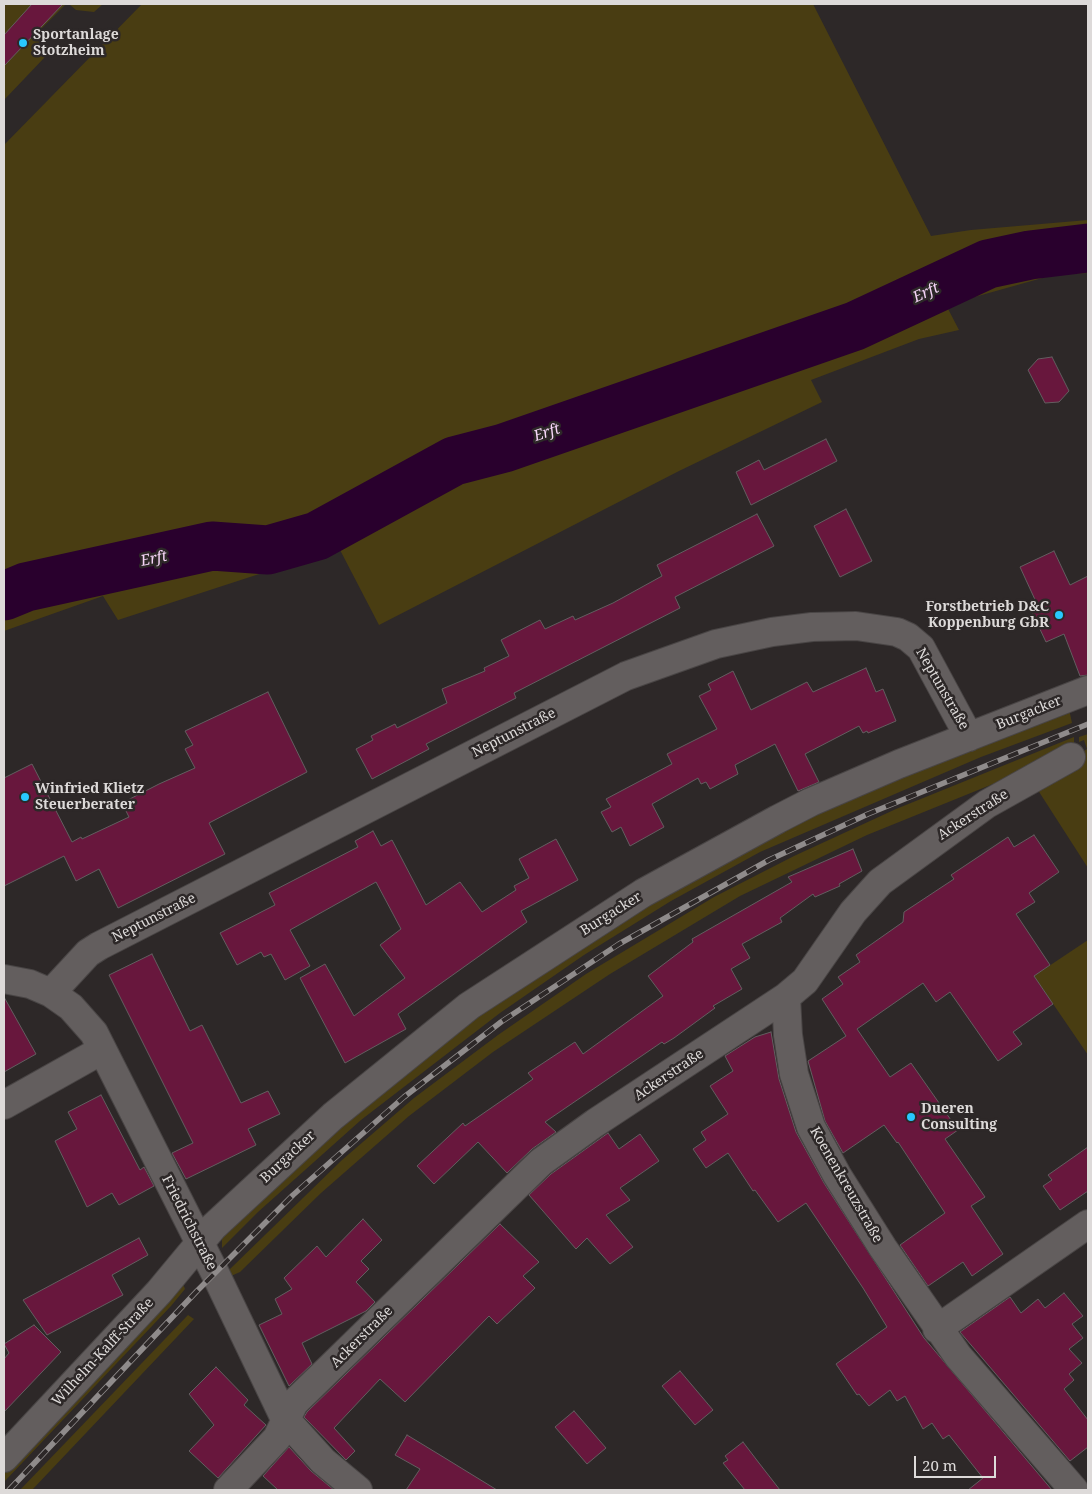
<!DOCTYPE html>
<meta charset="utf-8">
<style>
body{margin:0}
#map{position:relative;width:1092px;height:1494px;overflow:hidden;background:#2d2828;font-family:"Noto Serif",serif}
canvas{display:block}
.frame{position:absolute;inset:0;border:5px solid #dddad9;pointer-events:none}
.scale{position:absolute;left:914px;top:1456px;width:82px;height:22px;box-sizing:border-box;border:2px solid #dddad9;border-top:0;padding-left:6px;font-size:15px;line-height:18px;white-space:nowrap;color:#dddad9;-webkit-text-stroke:4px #2d2828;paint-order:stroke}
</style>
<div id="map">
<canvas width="1092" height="1494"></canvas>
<div class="frame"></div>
<div class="scale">20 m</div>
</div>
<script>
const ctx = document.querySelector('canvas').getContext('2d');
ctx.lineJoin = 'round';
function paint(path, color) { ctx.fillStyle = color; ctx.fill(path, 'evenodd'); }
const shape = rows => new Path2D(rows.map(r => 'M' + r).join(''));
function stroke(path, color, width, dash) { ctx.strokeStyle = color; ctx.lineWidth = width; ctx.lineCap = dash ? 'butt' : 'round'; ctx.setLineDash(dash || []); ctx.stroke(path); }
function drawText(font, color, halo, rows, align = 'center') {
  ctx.font = font + ' "Noto Serif",serif'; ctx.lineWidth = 5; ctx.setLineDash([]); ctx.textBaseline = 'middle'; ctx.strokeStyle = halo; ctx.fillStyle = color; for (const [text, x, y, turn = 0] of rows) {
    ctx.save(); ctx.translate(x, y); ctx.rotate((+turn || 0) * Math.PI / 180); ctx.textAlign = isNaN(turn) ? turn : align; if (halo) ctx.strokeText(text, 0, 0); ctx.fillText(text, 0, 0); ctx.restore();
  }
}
paint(shape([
 [4,4,66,4,40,30,45,57,4,100],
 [69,4,103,4,94,12,76,10],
 [142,4,813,4,931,236,971,230,1088,220,1088,273,1053,275,946,305,959,330,919,339,811,380,822,402,679,471,379,625,339,548,118,620,103,596,4,631,4,145],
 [1069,709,1072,723,981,757,760,852,671,901,584,955,500,1013,361,1120,258,1212,222,1248,222,1239,228,1229,395,1075,595,933,836,802],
 [1088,734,1088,868,1034,784,1087,749,1084,740,1079,742,1079,737],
 [1074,737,1074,744,971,805,993,784,867,835,740,896,610,974,493,1052,409,1116,321,1193,240,1272,231,1276,229,1270,342,1160,414,1098,498,1035,586,974,714,897,794,856,896,809],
 [1088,940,1088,1055,1034,976],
 [183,1284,185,1289,171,1306,4,1482,4,1468],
 [188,1315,194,1319,32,1490,20,1490]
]), '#493d12');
stroke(shape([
 [4,596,26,587,212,546,268,550,317,536,454,461,504,448,855,326,988,264,1030,255,1088,248]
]), '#29002d', 49);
const building = shape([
 [32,4,63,4,4,66,4,35,32,4],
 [1052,357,1069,391,1059,402,1045,403,1028,370,1038,359,1052,357],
 [826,439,837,461,751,505,736,472,759,460,764,470,826,439],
 [846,509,872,561,840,577,814,526,846,509],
 [757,514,774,546,675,597,680,608,514,693,516,698,426,744,429,749,372,779,356,749,373,740,371,736,395,724,397,728,447,703,442,689,485,671,484,668,509,656,501,640,540,620,545,629,573,616,575,620,613,603,662,576,657,565,757,514],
 [1054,551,1070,585,1088,576,1088,675,1080,676,1064,634,1046,642,1030,608,1037,604,1020,567,1054,551],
 [866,668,876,692,883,689,896,721,868,733,867,731,863,733,859,726,805,754,819,782,798,791,775,744,735,765,738,774,710,789,706,782,701,784,698,778,652,804,664,827,630,846,621,827,612,832,601,812,611,807,606,799,672,764,667,754,717,729,699,696,711,690,708,684,733,671,751,710,807,682,813,692,866,668],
 [268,692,307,772,209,823,225,854,118,908,99,869,76,881,64,856,4,886,4,778,32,764,72,842,81,837,82,839,129,817,122,803,159,784,195,768,185,749,193,745,185,731,268,692],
 [373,831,381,846,392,840,426,905,460,882,482,912,516,890,514,886,529,878,519,859,556,839,578,880,521,911,527,922,398,1014,406,1029,345,1063,300,978,325,964,354,1016,405,978,380,945,401,929,376,882,290,930,310,966,285,980,271,954,264,957,261,952,237,965,220,933,275,905,269,893,358,847,355,841,373,831],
 [1034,835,1059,872,1029,893,1035,902,1016,914,1050,965,1034,976,1053,1004,1013,1032,1022,1044,998,1061,950,992,936,1002,923,983,857,1029,890,1077,911,1063,958,1130,945,1139,985,1197,971,1206,1003,1254,972,1276,963,1262,928,1286,900,1245,945,1213,898,1142,897,1143,884,1125,843,1153,825,1121,808,1061,846,1036,822,999,843,984,838,977,860,962,856,955,903,922,904,912,954,879,951,875,1008,837,1014,847,1034,835],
 [853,849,862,871,839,884,840,886,815,897,813,894,780,918,782,922,742,944,750,958,731,969,742,989,713,1006,715,1008,674,1038,664,1044,662,1042,545,1122,556,1132,532,1149,507,1173,478,1142,434,1184,417,1166,463,1123,465,1126,533,1079,528,1073,575,1042,583,1054,663,996,648,976,693,942,692,939,792,882,788,877,853,849],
 [152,954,190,1031,202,1025,241,1103,268,1091,280,1114,248,1129,256,1145,186,1179,172,1153,193,1143,109,975,152,954],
 [4,997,36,1054,4,1072,4,997],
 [771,1032,779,1079,796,1132,824,1183,924,1338,1052,1490,968,1490,983,1478,949,1435,943,1439,932,1423,923,1429,905,1396,897,1401,890,1390,869,1406,859,1394,857,1395,836,1364,887,1327,863,1288,806,1203,778,1222,755,1190,753,1191,728,1153,706,1168,693,1149,706,1140,701,1132,728,1114,710,1086,733,1071,725,1056,755,1037,771,1032],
 [101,1095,140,1170,144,1167,154,1186,119,1205,112,1193,87,1207,55,1141,77,1129,68,1112,101,1095],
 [608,1133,619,1149,640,1134,659,1161,620,1188,630,1200,606,1215,633,1247,610,1264,587,1238,576,1249,529,1195,551,1174,608,1133],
 [1088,1147,1088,1191,1060,1210,1043,1186,1052,1180,1048,1175,1088,1147],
 [363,1219,382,1240,361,1261,369,1269,356,1282,375,1302,366,1311,302,1343,312,1364,289,1386,259,1325,282,1314,275,1299,292,1289,284,1278,317,1246,326,1257,363,1219],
 [500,1224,539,1262,523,1276,535,1288,497,1324,489,1316,405,1402,380,1379,334,1428,355,1451,346,1460,304,1417,307,1412,500,1224],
 [139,1238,148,1255,112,1275,123,1295,47,1335,23,1300,139,1238],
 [1064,1293,1083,1316,1072,1324,1083,1338,1069,1349,1082,1363,1069,1374,1074,1380,1064,1389,1088,1420,1088,1447,1070,1461,960,1332,1010,1297,1021,1313,1038,1299,1045,1308,1064,1293],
 [34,1325,61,1352,4,1412,4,1359,9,1353,4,1344,34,1325],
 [216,1367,248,1400,244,1405,266,1425,218,1478,189,1451,214,1425,189,1394,216,1367],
 [680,1371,713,1410,695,1425,662,1386,680,1371],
 [574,1411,606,1448,587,1464,555,1427,574,1411],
 [407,1435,440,1455,497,1490,406,1490,420,1469,395,1455,407,1435],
 [743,1442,759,1463,780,1490,745,1490,723,1463,728,1460,725,1456,743,1442],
 [289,1447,311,1471,334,1490,278,1490,263,1476,289,1447]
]);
paint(building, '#68173d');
stroke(building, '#635e60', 1);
const minor = shape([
 [4,979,30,984,51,993,71,1007,94,1033,215,1273,285,1419,323,1461,358,1490],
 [51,993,88,953,99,946,626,676,716,644,772,632,812,627,856,626,897,632,908,637,921,648,969,737],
 [786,997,788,1035,794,1074,811,1127,837,1175,883,1248,958,1356,1074,1490],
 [4,1105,102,1050],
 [937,1329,1088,1224],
 [4,1458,159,1292,213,1227,333,1116,469,1006,643,893,778,819,811,802,899,764,1088,690],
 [228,1490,277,1438,294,1403,541,1162,595,1123,786,997,805,981,853,912,880,882,987,804,1071,757]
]);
stroke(minor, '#494545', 30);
stroke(minor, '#635e5e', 28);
const rail = shape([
 [9,1490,197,1291,293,1195,404,1097,501,1022,619,944,769,860,868,814,1088,724]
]);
stroke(rail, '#8f8b8b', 5.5);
stroke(rail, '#2d2828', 4, [11]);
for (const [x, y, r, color] of [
 [23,43,5,"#28c8ff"],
 [1059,615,5,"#28c8ff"],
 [25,797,5,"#28c8ff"],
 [911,1117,5,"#28c8ff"]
]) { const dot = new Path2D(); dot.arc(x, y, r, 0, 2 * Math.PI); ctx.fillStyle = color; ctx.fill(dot); stroke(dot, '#2d2828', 2); }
drawText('bold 14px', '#dddad9', '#2d2828', [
 ["Sportanlage",33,35],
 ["Stotzheim",33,51],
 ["Forstbetrieb D&C",1049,607,"right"],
 ["Koppenburg GbR",1049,623,"right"],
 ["Winfried Klietz",35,789],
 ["Steuerberater",35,805],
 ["Dueren",921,1109],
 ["Consulting",921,1125]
], 'left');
drawText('14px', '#dddad9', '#2d2828', [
 ["Neptunstraße",942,689,60],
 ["Burgacker",1029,713,-22],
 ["Neptunstraße",514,733,-27],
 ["Ackerstraße",973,815,-33],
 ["Burgacker",611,914,-32],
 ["Neptunstraße",154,918,-27],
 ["Ackerstraße",669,1075,-34],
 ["Burgacker",288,1157,-43],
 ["Koenenkreuzstraße",846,1185,60],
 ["Friedrichstraße",189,1223,63],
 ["Ackerstraße",362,1337,-45],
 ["Wilhelm-Kalff-Straße",103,1352,-47]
]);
drawText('italic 15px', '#f6d5f8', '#2d2828', [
 ["Erft",926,293,-25],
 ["Erft",547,433,-19],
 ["Erft",154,559,-12]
]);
</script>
